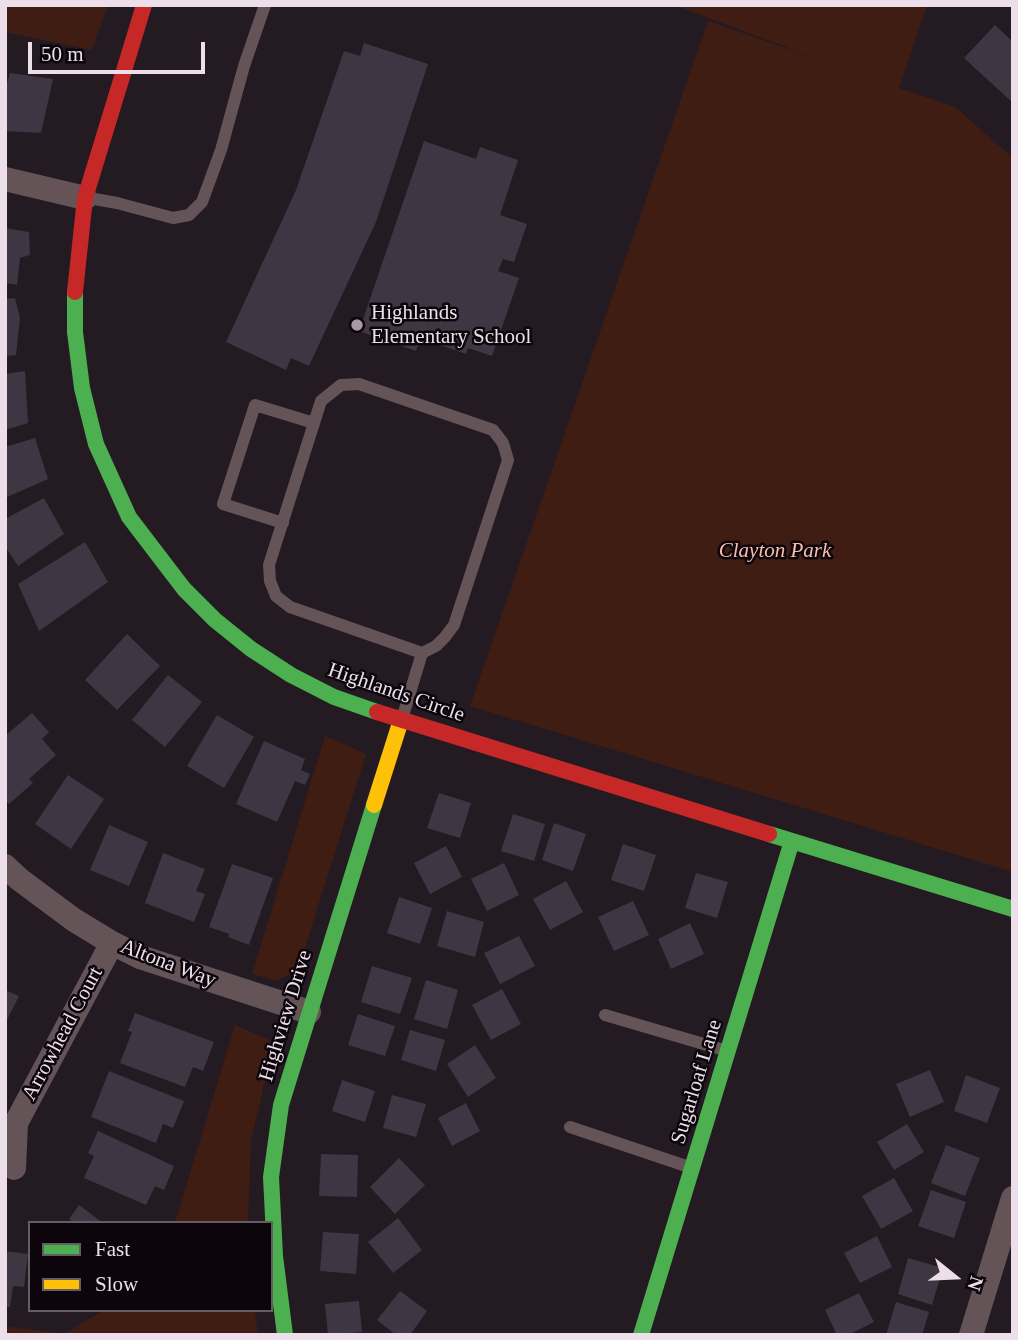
<!DOCTYPE html>
<style>
body{margin:0}
#map{position:relative;width:1018px;height:1340px;overflow:hidden;background:#241a22;font-family:Georgia,serif}
canvas{display:block}
.frame{position:absolute;inset:0;border:7px solid #eddfea;pointer-events:none}
.legend{position:absolute;left:28px;top:1221px;width:245px;height:91px;box-sizing:border-box;background:#0c050b;border:2px solid #665c64;margin:0;padding:9px 12px;list-style:none;font-size:21px;color:#eddfea}
.legend li{display:flex;align-items:center;gap:14px;height:35px}
.legend b{width:35px;border:2px solid #665c64}
.north{position:absolute;left:920px;top:1242px;width:70px;height:70px;-webkit-text-stroke:5px #0c050b;paint-order:stroke;rotate:108deg;font-size:19px;font-weight:700;line-height:28px;text-align:center;color:#eddfea}
.north::after{content:'';display:block;margin:auto;width:24px;height:32px;background:#eddfea;clip-path:polygon(50% 0,100% 100%,50% 72%,0 100%)}
.scale{position:absolute;left:28px;top:42px;width:177px;height:32px;box-sizing:border-box;border:4px solid #eddfea;border-top:0;padding-left:9px;font-size:21px;line-height:24px;white-space:nowrap;color:#eddfea;-webkit-text-stroke:5px #0c050b;paint-order:stroke}
</style>
<div id="map">
<canvas width="1018" height="1340"></canvas>
<div class="frame"></div>
<ul class="legend">
<li><b style="height:9px;background:#4caf50"></b>Fast</li>
<li><b style="height:9px;background:#ffc107"></b>Slow</li>
</ul>
<div class="north">N</div>
<div class="scale">50 m</div>
</div>
<script>
const ctx = document.querySelector('canvas').getContext('2d');
ctx.lineJoin = 'round';
function paint(path, color) { ctx.fillStyle = color; ctx.fill(path, 'evenodd'); }
const shape = rows => new Path2D(rows.map(r => 'M' + r).join(''));
function stroke(path, color, width, dash) { ctx.strokeStyle = color; ctx.lineWidth = width; ctx.lineCap = dash ? 'butt' : 'round'; ctx.setLineDash(dash || []); ctx.stroke(path); }
function drawText(font, color, halo, rows, align = 'center') {
  ctx.font = font + ' Georgia,serif'; ctx.lineWidth = 5; ctx.setLineDash([]); ctx.textBaseline = 'middle'; ctx.strokeStyle = halo; ctx.fillStyle = color; for (const [text, x, y, turn = 0] of rows) {
    ctx.save(); ctx.translate(x, y); ctx.rotate((+turn || 0) * Math.PI / 180); ctx.textAlign = isNaN(turn) ? turn : align; if (halo) ctx.strokeText(text, 0, 0); ctx.fillText(text, 0, 0); ctx.restore();
  }
}
paint(shape([
 [5,5,108,5,92,50,5,32],
 [674,5,927,5,899,88,955,107,1013,158,1013,872,470,706,708,21,821,60],
 [325,736,366,754,298,970,277,981,252,974],
 [235,1025,274,1042,251,1141,248,1223,175,1223],
 [104,1310,255,1310,258,1335,5,1335,5,1326,64,1334]
]), '#3f1d13');
paint(shape([
 [995,25,1013,42,1013,103,964,58],
 [364,43,428,64,376,222,309,366,291,358,286,370,226,342,296,190,344,51,360,56],
 [10,73,53,79,41,133,5,131,5,90],
 [424,141,476,159,480,147,518,160,500,215,527,224,514,262,503,259,498,271,519,278,492,356,468,348,466,354,420,338,416,351,359,331],
 [5,228,29,232,30,255,20,258,17,285,5,283],
 [15,298,20,318,16,355,5,356,5,299],
 [25,371,28,423,5,430,5,374],
 [35,438,48,479,5,498,5,447],
 [44,498,64,534,18,566,5,546,5,519],
 [85,542,108,582,39,631,18,584],
 [127,634,160,666,117,710,85,680],
 [168,675,202,702,165,747,132,720],
 [32,713,49,732,42,739,56,755,29,779,33,783,9,804,5,800,5,736],
 [217,715,254,737,224,788,187,766],
 [264,741,305,759,301,770,310,774,305,785,295,781,277,822,236,804],
 [68,775,104,799,71,849,35,824],
 [439,793,471,803,460,838,427,828],
 [513,814,545,824,534,861,501,851],
 [554,823,586,834,573,871,542,860],
 [109,825,148,842,129,886,90,870],
 [623,844,656,855,644,891,611,880],
 [446,846,462,877,430,894,414,863],
 [163,853,205,869,196,891,205,894,194,922,145,903],
 [504,863,519,895,487,911,471,879],
 [232,864,273,878,249,945,228,937,229,934,209,927],
 [696,873,728,882,717,918,685,908],
 [566,881,583,912,550,930,533,899],
 [399,897,432,908,420,944,387,933],
 [633,901,649,935,614,951,598,917],
 [447,911,484,922,475,957,437,946],
 [690,923,704,954,671,969,658,939],
 [519,936,535,966,500,984,484,953],
 [372,966,412,978,400,1014,361,1002],
 [426,980,458,990,447,1029,414,1019],
 [502,989,521,1024,491,1040,472,1005],
 [5,990,19,996,5,1024],
 [135,1013,214,1042,203,1071,193,1067,185,1087,120,1063,132,1032,128,1031],
 [358,1014,395,1026,385,1056,348,1045],
 [410,1030,445,1040,436,1071,401,1060],
 [475,1045,496,1078,468,1097,447,1064],
 [930,1070,944,1102,910,1117,896,1084],
 [109,1071,184,1101,173,1128,163,1124,156,1143,91,1117],
 [966,1075,1000,1088,987,1123,954,1111],
 [342,1080,375,1091,365,1122,332,1111],
 [392,1095,426,1104,416,1137,383,1128],
 [466,1103,480,1131,452,1146,438,1118],
 [907,1124,924,1152,894,1170,877,1142],
 [98,1131,174,1166,164,1190,155,1186,146,1205,84,1178,94,1156,88,1153],
 [946,1145,980,1158,965,1196,931,1183],
 [321,1154,358,1155,357,1197,319,1196],
 [399,1158,425,1185,395,1214,370,1187],
 [894,1178,913,1211,881,1229,862,1196],
 [931,1190,966,1202,954,1238,918,1226],
 [79,1205,103,1223,74,1223,69,1219],
 [398,1218,422,1250,393,1273,368,1242],
 [323,1232,359,1234,356,1274,320,1271],
 [877,1236,892,1267,860,1283,844,1253],
 [5,1251,28,1254,24,1287,13,1286,10,1307,5,1307],
 [908,1258,943,1268,932,1305,898,1294],
 [400,1291,427,1311,410,1335,396,1335,377,1320],
 [859,1293,874,1322,848,1335,837,1335,825,1310],
 [359,1301,362,1332,328,1335,325,1304],
 [896,1302,929,1312,922,1335,886,1335]
]), '#3f3644');
stroke(shape([
 [89,198,117,203,173,218,189,215,202,202,221,150,244,66,265,5],
 [283,523,223,504,255,405,314,423],
 [402,719,422,653,436,646,445,637,454,625,508,460,503,443,493,430,359,384,341,385,321,401,269,565,270,581,276,596,290,607,422,653],
 [605,1015,724,1050],
 [570,1127,692,1168]
]), '#645458', 12);
stroke(shape([
 [5,179,85,198],
 [5,866,19,879,74,920,112,943,140,957,309,1012],
 [14,1168,16,1123,112,943],
 [971,1335,1013,1198]
]), '#645458', 24);
stroke(shape([
 [75,292,75,332,82,388,96,444,129,517,184,589,215,620,251,649,291,675,334,697,377,712],
 [769,834,1013,909],
 [285,1335,275,1256,271,1177,281,1105,374,805],
 [641,1335,792,841]
]), '#4caf50', 16);
stroke(shape([
 [374,805,401,720]
]), '#ffc107', 16);
stroke(shape([
 [75,292,85,198,144,5],
 [377,712,769,834]
]), '#c62828', 16);
for (const [x, y, r, color] of [
 [357,325,7,"#a79aa4"]
]) { const dot = new Path2D(); dot.arc(x, y, r, 0, 2 * Math.PI); ctx.fillStyle = color; ctx.fill(dot); stroke(dot, '#0c050b', 2.5); }
drawText('21px', '#eddfea', '#0c050b', [
 ["Highlands",371,313],
 ["Elementary School",371,337]
], 'left');
drawText('italic 21px', '#fabeab', '#0c050b', [
 ["Clayton Park",775,551]
]);
drawText('21px', '#eddfea', '#0c050b', [
 ["Highlands Circle",396,693,19],
 ["Altona Way",168,964,21],
 ["Highview Drive",286,1016,-73],
 ["Arrowhead Court",63,1034,-62],
 ["Sugarloaf Lane",697,1082,-73]
]);
</script>
